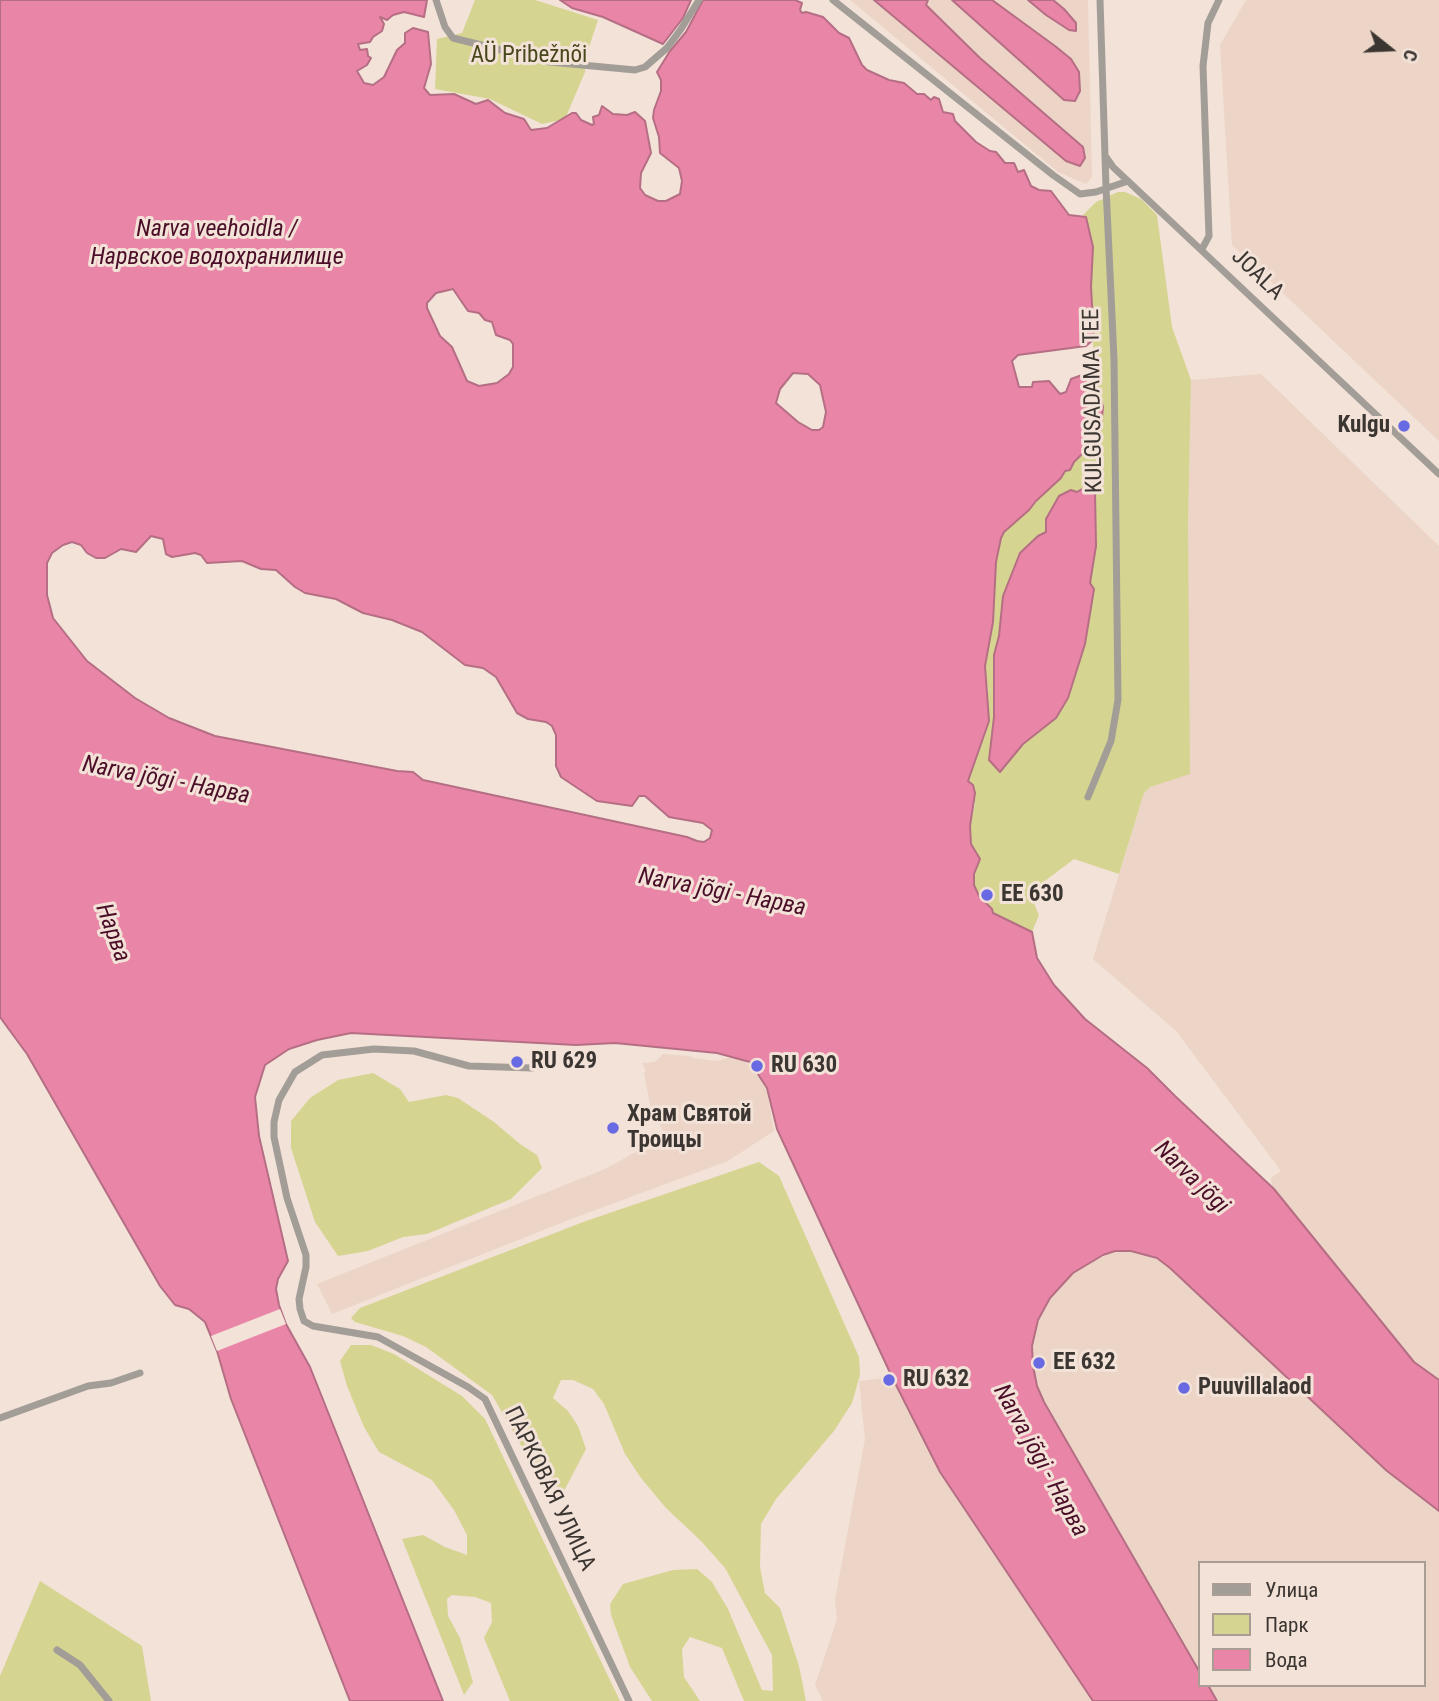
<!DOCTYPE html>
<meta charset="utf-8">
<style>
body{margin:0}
#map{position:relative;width:1439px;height:1701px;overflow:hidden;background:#f3e2d8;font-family:"Roboto Condensed",sans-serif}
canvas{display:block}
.legend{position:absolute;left:1198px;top:1561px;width:228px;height:126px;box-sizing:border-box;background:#f3e2d8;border:2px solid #aa9d96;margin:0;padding:9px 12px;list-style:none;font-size:21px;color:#3c3632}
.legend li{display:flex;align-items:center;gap:14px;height:35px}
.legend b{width:35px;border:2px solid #aa9d96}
.north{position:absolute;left:1355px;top:14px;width:70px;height:70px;-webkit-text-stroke:5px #f3e2d8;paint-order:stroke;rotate:108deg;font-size:19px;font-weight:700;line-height:28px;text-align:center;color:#3c3632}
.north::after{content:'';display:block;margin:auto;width:24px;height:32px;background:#3c3632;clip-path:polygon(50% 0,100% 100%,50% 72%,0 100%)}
</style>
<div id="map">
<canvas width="1439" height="1701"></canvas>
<ul class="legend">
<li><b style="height:9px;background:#a29e97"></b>Улица</li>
<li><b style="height:19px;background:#d6d491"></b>Парк</li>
<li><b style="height:19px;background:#e986a7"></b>Вода</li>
</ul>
<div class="north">С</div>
</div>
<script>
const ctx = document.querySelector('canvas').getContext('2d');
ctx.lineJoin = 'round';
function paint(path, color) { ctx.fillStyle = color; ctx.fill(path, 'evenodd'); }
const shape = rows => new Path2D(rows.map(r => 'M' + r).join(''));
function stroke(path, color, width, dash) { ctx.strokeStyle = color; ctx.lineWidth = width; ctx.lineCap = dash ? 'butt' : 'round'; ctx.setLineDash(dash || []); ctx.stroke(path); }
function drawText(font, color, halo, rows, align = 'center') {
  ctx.font = font + ' "Roboto Condensed",sans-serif'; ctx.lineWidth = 6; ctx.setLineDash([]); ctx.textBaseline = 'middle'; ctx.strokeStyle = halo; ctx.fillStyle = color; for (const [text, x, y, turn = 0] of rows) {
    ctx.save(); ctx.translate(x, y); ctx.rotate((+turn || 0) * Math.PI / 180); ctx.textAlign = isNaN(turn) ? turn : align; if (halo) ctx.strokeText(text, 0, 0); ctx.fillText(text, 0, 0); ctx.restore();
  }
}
paint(shape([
 [850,0,1088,0,1092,177,1086,184,1058,172],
 [1246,0,1439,0,1439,441,1232,245,1220,45],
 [1261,374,1439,546,1439,1380,1414,1362,1272,1188,1271,1178,1281,1171,1176,1031,1093,959,1144,793,1150,787,1188,529,1191,380],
 [663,1054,690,1056,693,1058,717,1061,731,1057,745,1061,766,1086,774,1131,728,1161,571,1219,332,1314,317,1284,605,1169,636,1152,663,1132,650,1104,644,1073,646,1071,642,1063,655,1062],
 [1115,1251,1139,1252,1165,1263,1387,1471,1439,1511,1439,1701,1217,1701,1208,1685,1423,1685,1423,1563,1199,1563,1199,1671,1044,1401,1034,1376,1032,1356,1034,1337,1038,1319,1050,1298,1065,1280,1082,1267],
 [892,1377,940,1473,1093,1701,823,1701,815,1685,837,1619,835,1599,865,1439,859,1381]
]), '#ecd5c6');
paint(shape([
 [475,0,535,0,598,20,585,59,585,72,565,119,542,124,490,99,435,89,437,39,462,33],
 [1118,192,1125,192,1141,199,1157,215,1172,327,1191,380,1188,529,1190,774,1150,787,1144,793,1119,874,1074,859,1041,884,1032,899,1039,915,1032,932,993,913,979,896,974,885,974,874,980,859,971,844,970,826,975,804,968,781,985,735,988,692,985,666,993,622,996,562,1001,538,1004,532,1029,510,1065,471,1073,467,1074,462,1097,439,1101,428,1103,407,1094,375,1091,287,1092,240,1086,217,1083,215,1096,202],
 [1088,486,1095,493,1096,546,1090,583,1094,589,1085,644,1068,698,1056,717,1023,744,1004,769,989,760,994,717,994,655,999,636,1003,596,1020,553,1038,536,1046,532,1047,525,1077,492],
 [373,1073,400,1089,409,1102,446,1095,458,1098,494,1122,520,1144,537,1155,542,1168,511,1199,427,1234,403,1237,368,1251,338,1256,315,1222,291,1148,291,1121,310,1098,338,1080],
 [759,1162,779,1176,859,1357,860,1375,852,1403,834,1431,776,1499,761,1524,760,1567,765,1593,780,1608,799,1666,806,1701,744,1701,722,1648,690,1637,682,1649,684,1677,700,1701,652,1701,630,1667,611,1615,610,1604,623,1584,673,1570,697,1569,712,1582,728,1609,762,1690,773,1691,772,1655,725,1568,701,1541,666,1508,641,1478,625,1454,604,1404,593,1389,573,1380,561,1380,553,1398,568,1411,578,1426,586,1449,564,1491,545,1487,492,1395,426,1347,403,1336,355,1322,351,1318,360,1308,586,1221],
 [351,1345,371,1345,394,1354,462,1396,485,1419,620,1701,510,1701,484,1638,492,1622,491,1603,475,1597,452,1595,447,1599,448,1616,460,1638,473,1682,464,1695,402,1539,423,1535,445,1547,467,1555,467,1535,454,1510,432,1480,379,1452,364,1427,347,1386,340,1361],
 [40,1581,142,1646,151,1701,0,1701,0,1676]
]), '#d6d491');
const water = shape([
 [0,0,427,0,424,17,404,12,393,15,387,20,380,17,384,24,382,31,373,37,370,42,358,44,360,50,367,49,368,56,371,58,367,65,357,71,364,83,373,85,384,77,397,50,405,43,405,33,413,28,428,32,431,64,424,88,430,95,454,94,476,104,488,100,505,113,524,119,531,130,547,128,572,113,576,113,581,120,592,125,594,124,593,117,599,115,602,106,613,114,627,115,635,112,645,121,651,153,641,173,640,188,645,195,658,201,666,201,680,194,682,181,679,168,660,153,659,137,653,118,654,110,661,91,661,80,657,72,670,51,686,32,703,0,795,0,802,3,800,10,802,13,806,12,823,17,839,33,849,38,862,65,867,70,889,80,904,83,917,94,924,94,931,100,934,97,939,99,943,112,953,114,955,121,976,142,990,151,996,152,1005,163,1014,163,1018,172,1024,170,1031,186,1039,190,1051,191,1069,215,1086,217,1093,247,1091,287,1094,339,1086,346,1018,355,1012,361,1019,387,1032,387,1033,382,1049,381,1060,394,1066,392,1071,379,1082,375,1094,375,1103,407,1101,428,1097,439,1074,462,1070,470,1065,471,1061,478,1036,501,1029,510,1004,532,1001,538,996,562,993,622,985,666,989,721,968,781,973,785,975,793,970,826,971,844,980,859,974,874,974,885,979,896,992,909,993,913,1032,932,1037,958,1054,985,1085,1019,1147,1068,1175,1096,1274,1189,1414,1362,1439,1380,1439,1511,1387,1471,1170,1268,1157,1258,1131,1251,1115,1251,1103,1255,1073,1273,1050,1298,1038,1320,1032,1346,1033,1366,1037,1386,1044,1402,1199,1671,1199,1685,1208,1685,1217,1701,1093,1701,940,1472,892,1377,777,1129,767,1088,750,1062,717,1053,615,1043,576,1045,351,1033,317,1040,289,1049,265,1065,255,1097,259,1136,288,1261,278,1279,276,1289,279,1305,286,1324,310,1367,443,1701,350,1701,231,1399,217,1351,205,1322,189,1309,175,1305,160,1286,27,1054,0,1017,0,0],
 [453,289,468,311,479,313,485,320,492,322,496,335,510,340,513,344,513,367,509,374,497,383,479,386,467,381,452,347,440,336,427,308,427,303,436,293,453,289],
 [793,373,808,374,820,385,826,412,823,427,819,430,812,430,798,422,776,403,780,389,793,373],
 [151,536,163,539,166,554,172,557,195,553,201,555,207,563,242,561,261,569,276,570,295,587,305,593,336,599,363,613,392,620,422,632,465,665,483,668,496,677,517,713,528,719,546,722,552,726,556,735,556,766,561,777,597,801,632,806,639,796,645,796,669,817,703,823,712,830,710,838,704,842,697,841,687,837,423,780,413,772,397,771,215,736,169,718,135,698,87,661,53,618,47,595,47,563,52,553,63,545,72,542,81,545,87,553,96,558,105,558,121,549,136,552,151,536],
 [560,0,691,0,683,18,663,44,603,17,572,8,560,0],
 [874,0,928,0,926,5,980,58,1083,147,1085,158,1080,166,1066,161,874,0],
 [952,0,992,0,1055,46,1071,59,1079,72,1080,91,1075,101,1064,100,952,0],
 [1028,0,1053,0,1064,9,1076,23,1076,31,1069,30,1046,15,1028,0],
 [1087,486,1095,492,1096,546,1090,583,1094,589,1085,644,1068,698,1056,718,1023,744,1000,772,989,760,994,717,994,655,999,636,1003,596,1020,553,1038,536,1046,532,1046,519,1059,496,1071,490,1077,492,1087,486]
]);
paint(water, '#e986a7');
stroke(water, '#b56e84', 2);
paint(shape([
 [280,1309,286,1324,217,1351,211,1336]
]), '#f3e2d8');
stroke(shape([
 [436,0,445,27,453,38,550,62,635,70,645,67,667,48,681,29,699,0],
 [833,0,1053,175,1080,194,1096,192,1128,181],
 [1106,157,1113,167,1439,474],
 [1202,249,1209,236,1203,66,1208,23,1219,0],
 [1088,797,1111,741,1118,700,1114,359,1106,187,1100,0],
 [532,1068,469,1066,414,1051,374,1049,322,1055,295,1072,279,1100,274,1122,274,1137,287,1198,306,1255,306,1267,299,1299,300,1309,304,1321,313,1326,378,1337,468,1387,485,1399,629,1701],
 [0,1418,88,1386,111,1383,140,1373],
 [57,1650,80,1665,109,1701]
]), '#a29e97', 7);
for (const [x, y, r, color] of [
 [1404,426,7,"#686ae3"],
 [987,895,7,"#686ae3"],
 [517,1062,7,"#686ae3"],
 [757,1066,7,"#686ae3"],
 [613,1128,7,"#686ae3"],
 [1039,1363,7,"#686ae3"],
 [889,1380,7,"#686ae3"],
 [1184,1388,7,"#686ae3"]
]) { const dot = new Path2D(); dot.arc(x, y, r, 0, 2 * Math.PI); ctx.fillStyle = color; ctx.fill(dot); stroke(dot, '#f3e2d8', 2.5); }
drawText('23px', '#48461b', '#f3e2d8', [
 ["AÜ Pribežnõi",529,56]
]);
drawText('23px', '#3c3632', '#f3e2d8', [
 ["JOALA",1257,275,44],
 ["KULGUSADAMA TEE",1094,401,-91],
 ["ПАРКОВАЯ УЛИЦА",549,1489,64]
]);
drawText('bold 23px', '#3c3632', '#f3e2d8', [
 ["Kulgu",1390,426,"right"],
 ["EE 630",1001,895],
 ["RU 629",531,1062],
 ["RU 630",771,1066],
 ["Храм Святой",627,1115],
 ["Троицы",627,1141],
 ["EE 632",1053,1363],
 ["RU 632",903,1380],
 ["Puuvillalaod",1198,1388]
], 'left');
drawText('italic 24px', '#4b0e28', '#f3e2d8', [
 ["Narva veehoidla /",217,230],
 ["Нарвское водохранилище",217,258],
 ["Narva jõgi - Нарва",166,781,11],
 ["Narva jõgi - Нарва",722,893,11],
 ["Нарва",112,933,70],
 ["Narva jõgi",1191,1178,44],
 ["Narva jõgi - Нарва",1040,1461,61]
]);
</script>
